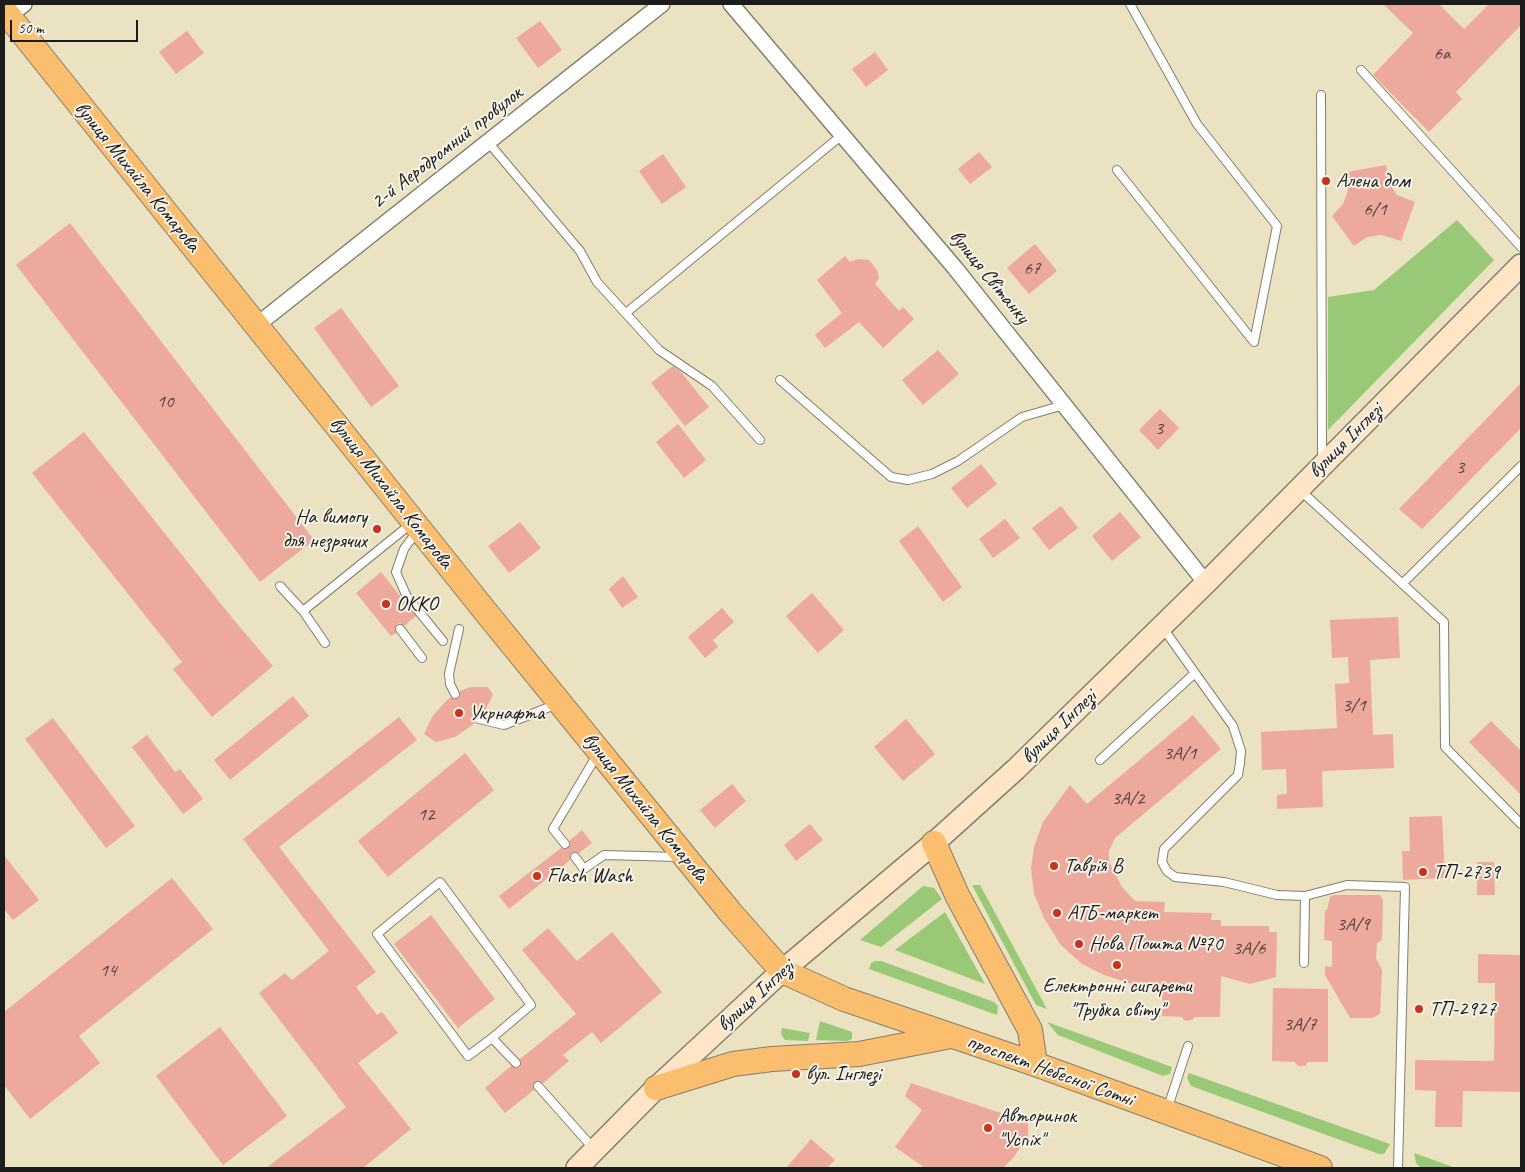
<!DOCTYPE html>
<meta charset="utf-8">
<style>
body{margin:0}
#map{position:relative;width:1525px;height:1172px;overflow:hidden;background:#eae2c1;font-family:Caveat,sans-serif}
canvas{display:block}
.frame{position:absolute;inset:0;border:5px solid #1c1c1c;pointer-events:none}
.scale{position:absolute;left:10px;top:20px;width:128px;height:22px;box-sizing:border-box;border:2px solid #1c1c1c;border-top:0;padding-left:6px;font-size:15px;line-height:18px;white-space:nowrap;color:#1c1c1c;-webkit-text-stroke:4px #f7f3e8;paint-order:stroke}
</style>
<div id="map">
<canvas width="1525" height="1172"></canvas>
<div class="frame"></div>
<div class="scale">50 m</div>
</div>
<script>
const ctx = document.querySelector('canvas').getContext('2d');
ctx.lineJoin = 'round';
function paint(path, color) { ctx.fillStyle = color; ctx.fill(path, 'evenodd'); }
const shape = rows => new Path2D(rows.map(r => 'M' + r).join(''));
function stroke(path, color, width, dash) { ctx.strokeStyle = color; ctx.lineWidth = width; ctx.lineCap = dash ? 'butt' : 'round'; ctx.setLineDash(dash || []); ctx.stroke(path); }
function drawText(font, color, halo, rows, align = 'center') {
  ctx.font = font + ' Caveat,sans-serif'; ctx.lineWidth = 4; ctx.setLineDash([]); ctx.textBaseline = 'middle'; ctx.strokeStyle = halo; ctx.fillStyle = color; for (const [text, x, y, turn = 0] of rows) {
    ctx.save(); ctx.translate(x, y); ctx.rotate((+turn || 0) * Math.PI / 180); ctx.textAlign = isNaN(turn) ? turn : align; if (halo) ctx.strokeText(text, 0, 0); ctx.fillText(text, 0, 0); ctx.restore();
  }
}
paint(shape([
 [1457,220,1494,260,1328,430,1328,297,1374,290],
 [972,885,980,885,1047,1009,1036,1005],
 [923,886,934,888,942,899,881,947,860,940],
 [945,912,985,984,895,950],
 [875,961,881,961,994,1002,998,1006,997,1015,869,969,871,963],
 [820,1021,852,1032,852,1039,847,1041,816,1040],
 [1047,1022,1172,1067,1170,1074,1163,1076,1058,1035],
 [782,1028,810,1033,808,1041,785,1040,781,1034],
 [1189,1073,1390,1144,1384,1154,1379,1154,1191,1086,1187,1078],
 [1414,1153,1456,1168,1421,1168,1416,1163]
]), '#99c877');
paint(shape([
 [1383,4,1439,4,1464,29,1489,4,1521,4,1521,25,1456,92,1462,99,1429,132,1373,75,1413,33],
 [540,21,562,50,538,68,516,38],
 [187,31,204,53,176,74,159,52],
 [875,52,888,70,866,87,852,69],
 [979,152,992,167,970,184,958,169],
 [663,154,686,187,662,204,639,171],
 [1386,165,1389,183,1397,195,1415,202,1401,241,1382,235,1367,237,1354,246,1332,216,1343,204,1348,190,1347,172],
 [70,223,314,540,260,582,16,265],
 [1035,244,1057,271,1029,294,1007,268],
 [845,256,850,262,858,259,869,260,877,270,879,278,875,284,899,311,903,307,914,319,883,348,859,322,825,348,815,335,842,313,817,280],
 [341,308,399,386,371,407,314,328],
 [938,350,959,374,923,405,902,380],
 [673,366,681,372,709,407,685,426,651,383],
 [1521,383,1521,428,1422,529,1399,509],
 [1160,409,1179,428,1158,450,1139,430],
 [678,424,706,460,684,478,656,442],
 [84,432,233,619,273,666,212,717,173,669,182,662,32,473],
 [981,464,997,484,967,508,951,488],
 [1061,506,1078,528,1049,550,1032,528],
 [1120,512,1141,537,1112,561,1092,536],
 [1005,519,1020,538,993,558,979,539],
 [520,522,541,548,509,573,488,546],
 [918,526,962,587,943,602,899,541],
 [381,572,416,616,404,626,400,623,396,625,396,633,391,636,356,593],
 [623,576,638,597,622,608,609,589],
 [812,593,844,630,818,653,786,616],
 [722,608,734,622,713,640,718,647,705,658,688,637],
 [1398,617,1400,658,1370,660,1373,735,1393,734,1394,768,1322,771,1323,807,1277,809,1277,795,1287,794,1286,769,1262,770,1261,732,1337,728,1335,684,1349,683,1348,657,1332,658,1330,620],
 [471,687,488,687,493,695,483,714,475,716,475,723,455,737,436,742,424,734,432,717,446,701,451,697,458,699,460,691],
 [293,696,309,716,230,780,214,760],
 [1193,715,1221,749,1115,838,1109,851,1109,862,1122,887,1135,901,1165,902,1164,912,1212,913,1211,920,1221,920,1221,926,1269,926,1269,932,1277,932,1276,977,1250,984,1221,976,1220,1017,1195,1017,1192,1020,1185,1021,1182,1017,1162,1016,1162,986,1132,984,1104,975,1082,964,1060,944,1044,918,1034,894,1031,868,1034,847,1043,822,1070,785,1087,804],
 [399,717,417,740,279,847,376,972,356,987,377,1015,382,1012,398,1033,358,1063,411,1129,363,1168,266,1168,346,1107,259,993,285,973,292,980,329,951,243,839],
 [53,718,135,826,106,848,25,739],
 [906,719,935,754,903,781,874,747],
 [1491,721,1521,751,1521,795,1469,742],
 [147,735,175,772,180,769,203,799,183,814,132,747],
 [465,753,494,790,388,877,358,841],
 [732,784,746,801,715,828,700,810],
 [1442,816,1445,878,1403,880,1402,851,1410,851,1409,817],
 [810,824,823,840,796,861,784,845],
 [582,830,592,843,579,853,571,853,570,860,509,909,499,896,561,848,568,849,569,841],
 [4,855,39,900,13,920,4,909],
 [1477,862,1494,862,1495,895,1477,895],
 [172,878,213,929,79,1036,100,1063,30,1119,4,1085,4,1012],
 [1334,895,1380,895,1383,900,1382,940,1377,943,1376,958,1382,970,1380,1014,1372,1018,1350,1018,1325,975,1325,966,1332,967,1332,941,1324,940,1325,910,1327,910,1330,897],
 [431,915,495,999,458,1028,394,944],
 [548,928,577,961,612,932,662,992,601,1043,592,1032,563,1055,569,1061,543,1083,535,1082,534,1090,505,1113,485,1088,511,1066,520,1067,520,1059,576,1014,522,950],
 [1478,954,1521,955,1521,1092,1463,1091,1462,1127,1435,1127,1436,1091,1415,1090,1415,1060,1494,1061,1495,983,1478,983],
 [1273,988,1328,989,1328,1062,1308,1062,1305,1066,1298,1066,1295,1062,1272,1061],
 [220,1027,287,1116,223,1165,156,1076],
 [911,1083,1028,1122,1028,1135,1014,1157,1003,1168,925,1168,895,1147,922,1110,905,1096],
 [811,1139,835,1160,827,1168,786,1168]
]), '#eda99b');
const lane = shape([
 [1361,70,1521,247],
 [1321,95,1322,459],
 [488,142,580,251,597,282,659,350,712,386,760,440],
 [1117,170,1254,342,1277,226,1197,124,1130,4],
 [626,313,842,135],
 [780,380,891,477,908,480,932,474,958,461,1022,417,1064,405],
 [1301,491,1444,622,1445,747,1521,824],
 [418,530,404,549,396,572,407,597,443,641],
 [1402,584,1521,466],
 [280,586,303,611,325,643],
 [303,611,412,523],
 [1163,628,1195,673],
 [400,629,422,658],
 [455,694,450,684,449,674,459,629],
 [479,719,504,725,557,704],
 [1100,760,1195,673,1233,726,1241,751,1240,763,1238,775,1164,849,1162,862,1167,871,1175,877,1224,882,1277,895,1305,896,1347,885,1405,887,1398,1168],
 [565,844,553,829,597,755],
 [575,857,584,869,604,855,678,857],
 [1304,963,1305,896],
 [492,1038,531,1005,440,882,377,934,468,1056,492,1038,516,1063],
 [538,1086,593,1148],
 [1167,1110,1188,1046]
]);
const street = shape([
 [731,4,955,268,1206,583],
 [8,16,24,4],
 [257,325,662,4]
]);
const secondary = shape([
 [577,1168,656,1088,782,971,934,843,1016,769,1206,583,1521,265]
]);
const primary = shape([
 [4,10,485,611,730,912,782,971,844,999,1035,1064,1320,1168],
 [934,843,957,895,1030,1030,1035,1064],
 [656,1088,733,1064,772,1059,859,1054,951,1036]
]);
stroke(lane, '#837f6e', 10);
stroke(street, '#837f6e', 18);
stroke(secondary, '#837f6e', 24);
stroke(primary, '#837f6e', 26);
stroke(lane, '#fff', 8);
stroke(street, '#fff', 15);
stroke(secondary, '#fde5c5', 21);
stroke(primary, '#fabe6e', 24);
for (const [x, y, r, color] of [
 [1326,181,5,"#c8321e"],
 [377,529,5,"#c8321e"],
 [386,604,5,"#c8321e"],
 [459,713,5,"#c8321e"],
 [1054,866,5,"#c8321e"],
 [1423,872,5,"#c8321e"],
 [537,876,5,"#c8321e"],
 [1057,913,5,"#c8321e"],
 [1079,944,5,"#c8321e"],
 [1117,965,5,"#c8321e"],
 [1419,1009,5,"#c8321e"],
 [796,1074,5,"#c8321e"],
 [988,1128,5,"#c8321e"]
]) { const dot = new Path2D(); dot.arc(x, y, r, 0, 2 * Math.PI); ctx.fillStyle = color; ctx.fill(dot); stroke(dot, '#f7f3e8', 2); }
drawText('19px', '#503f3c', null, [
 ["6а",1442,54],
 ["6/1",1375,210],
 ["67",1032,269],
 ["10",165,402],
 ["3",1159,429],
 ["3",1460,468],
 ["3/1",1354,706],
 ["3А/1",1180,754],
 ["3А/2",1128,799],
 ["12",426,815],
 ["3А/9",1353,925],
 ["3А/6",1249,949],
 ["14",108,971],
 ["3А/7",1300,1025]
]);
drawText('21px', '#1c1c1c', '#f7f3e8', [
 ["2-й Аеродромний провулок",447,148,-38],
 ["вулиця Михайла Комарова",137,177,51],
 ["вулиця Світанку",989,277,51],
 ["вулиця Інглезі",1346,441,-45],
 ["вулиця Михайла Комарова",391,493,52],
 ["вулиця Інглезі",1059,727,-44],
 ["вулиця Михайла Комарова",645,808,51],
 ["вулиця Інглезі",756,996,-42],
 ["проспект Небесної Сотні",1050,1071,20]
]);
drawText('21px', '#1c1c1c', '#f7f3e8', [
 ["Алена дом",1336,181],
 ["На вимогу",367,517,"right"],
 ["для незрячих",367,541,"right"],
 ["ОККО",396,604],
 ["Укрнафта",469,713],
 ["Таврія В",1064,866],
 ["ТП-2739",1433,872],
 ["Flash Wash",547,876],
 ["АТБ-маркет",1067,913],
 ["Нова Пошта №70",1089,944],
 ["Електронні сигарети",1117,986,"center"],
 ["\"Трубка світу\"",1117,1010,"center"],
 ["ТП-2927",1429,1009],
 ["вул. Інглезі",806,1074],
 ["Авторинок",998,1116],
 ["\"Успіх\"",998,1140]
], 'left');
</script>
